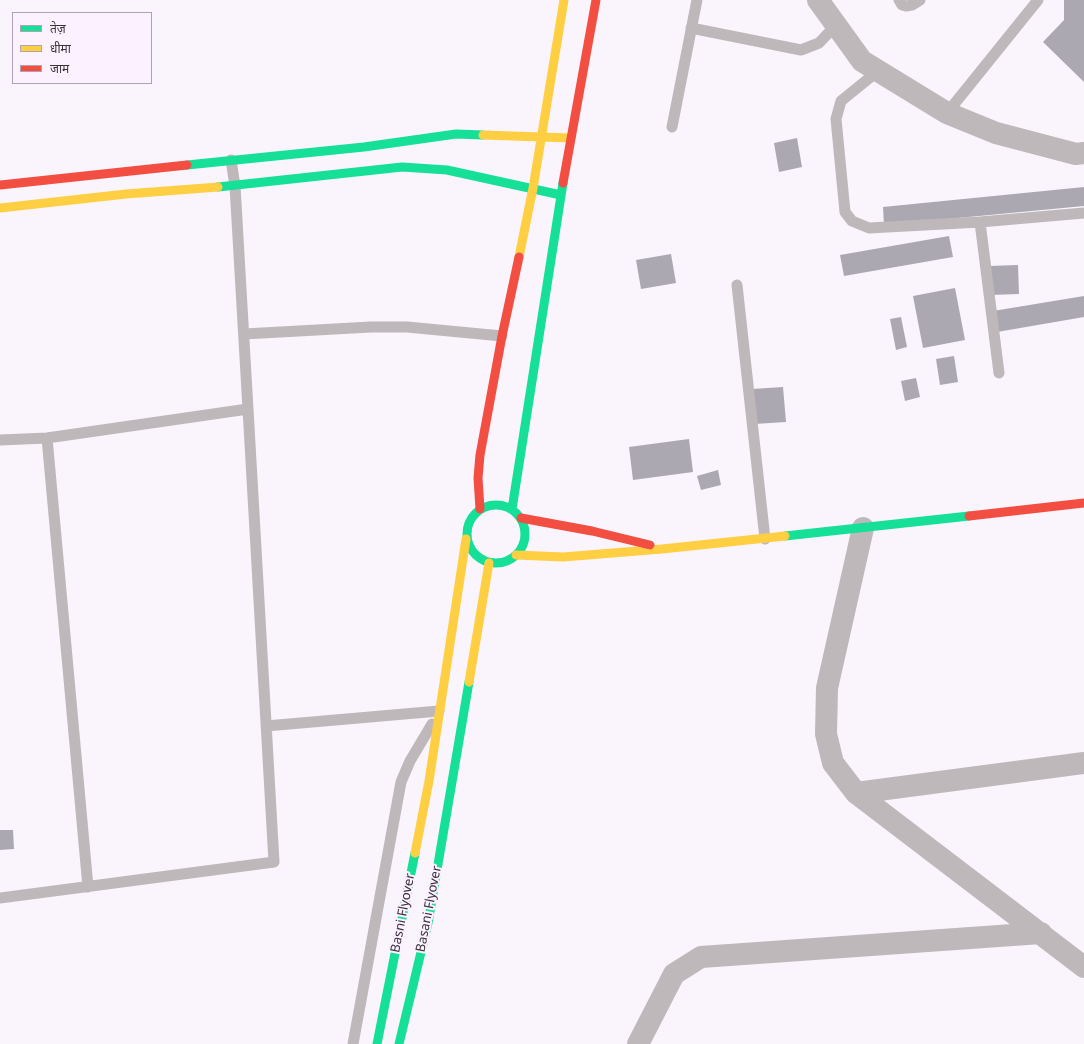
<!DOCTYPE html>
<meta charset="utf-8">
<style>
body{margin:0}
#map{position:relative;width:1084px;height:1044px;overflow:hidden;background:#faf4fc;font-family:"Noto Sans","Noto Sans Devanagari",sans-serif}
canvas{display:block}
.legend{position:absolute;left:12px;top:12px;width:140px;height:72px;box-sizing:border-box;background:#fbf1ff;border:1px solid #ada4b0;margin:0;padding:5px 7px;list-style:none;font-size:12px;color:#38313a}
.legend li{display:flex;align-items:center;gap:8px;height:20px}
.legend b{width:20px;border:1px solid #ada4b0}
</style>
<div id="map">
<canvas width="1084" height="1044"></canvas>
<ul class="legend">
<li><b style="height:5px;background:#16e098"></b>तेज़</li>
<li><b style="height:5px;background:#ffcf43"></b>धीमा</li>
<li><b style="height:5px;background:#f24e42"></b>जाम</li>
</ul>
</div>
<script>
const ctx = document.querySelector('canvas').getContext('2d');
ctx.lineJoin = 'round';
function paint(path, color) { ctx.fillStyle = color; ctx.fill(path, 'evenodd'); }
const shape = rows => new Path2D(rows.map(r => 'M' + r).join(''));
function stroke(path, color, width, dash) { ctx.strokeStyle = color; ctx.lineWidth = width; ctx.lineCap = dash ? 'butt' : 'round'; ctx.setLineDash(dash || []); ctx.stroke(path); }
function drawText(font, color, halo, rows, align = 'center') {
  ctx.font = font + ' "Noto Sans",sans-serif'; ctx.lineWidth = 4; ctx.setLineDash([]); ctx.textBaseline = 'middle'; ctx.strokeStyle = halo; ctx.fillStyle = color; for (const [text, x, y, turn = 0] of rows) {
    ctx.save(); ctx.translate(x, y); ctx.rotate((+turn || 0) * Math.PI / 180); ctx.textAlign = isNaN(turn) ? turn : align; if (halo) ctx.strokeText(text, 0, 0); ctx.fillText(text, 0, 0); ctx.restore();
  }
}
paint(shape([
 [1064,0,1084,0,1084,82,1043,42,1064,20],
 [797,138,802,167,779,172,774,143],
 [1084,187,1084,206,884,225,883,207],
 [949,236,953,257,844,276,840,255],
 [671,254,676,283,641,289,636,260],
 [1018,265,1019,294,990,295,989,266],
 [955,288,965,340,923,348,913,296],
 [1084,296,1084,317,997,332,993,311],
 [901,317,907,347,896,350,890,319],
 [954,356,958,382,940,385,936,359],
 [916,378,920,397,905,401,901,381],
 [783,387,786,422,754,424,752,389],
 [689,439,693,472,633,480,629,447],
 [718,470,721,485,701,490,697,476],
 [0,830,13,830,14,849,0,850]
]), '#aca8b1');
stroke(shape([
 [899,0,902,5,906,6,912,5,920,0],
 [691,28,801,50,819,43,836,25],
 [878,71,841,101,836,119,845,212,852,221,869,228,980,222,1084,213],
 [947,113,1038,0],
 [672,127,697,0],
 [980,222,999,373],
 [737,285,765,539],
 [244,334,371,327,407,327,502,336],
 [47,438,88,887],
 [0,440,47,438,248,409],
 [266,726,439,711],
 [0,898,274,862,248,409,235,186,231,160],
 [353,1044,401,782,410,761,432,724]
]), '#beb8bb', 11);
stroke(shape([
 [818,0,862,61,947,113,996,133,1076,154,1084,153],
 [863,528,827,688,826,734,833,763,856,793,1084,967],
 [856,793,1084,763],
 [638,1044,674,974,701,957,1041,933]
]), '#beb8bb', 22);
stroke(shape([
 [187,165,364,147,456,134,483,135],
 [218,187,402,167,447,170,561,195],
 '467 534a29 29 0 1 1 58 0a29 29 0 1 1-58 0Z',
 [512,509,563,183],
 [785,536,969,516],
 [377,1044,415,853],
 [399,1044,428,923,469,682]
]), '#16e098', 9);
stroke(shape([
 [483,135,571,138],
 [0,208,126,194,218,187],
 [519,257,533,188,564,0],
 [516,555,563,557,662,549,785,536],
 [469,682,489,563],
 [415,853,429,781,466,539]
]), '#ffcf43', 9);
stroke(shape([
 [563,183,596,0],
 [0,185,187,165],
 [480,509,478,478,480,455,502,336,519,257],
 [969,516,1084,503],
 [521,518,592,531,650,545]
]), '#f24e42', 9);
drawText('13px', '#38313a', '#fbf1ff', [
 ["Basani Flyover",429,909,-79],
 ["Basni Flyover",403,913,-79]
]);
</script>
